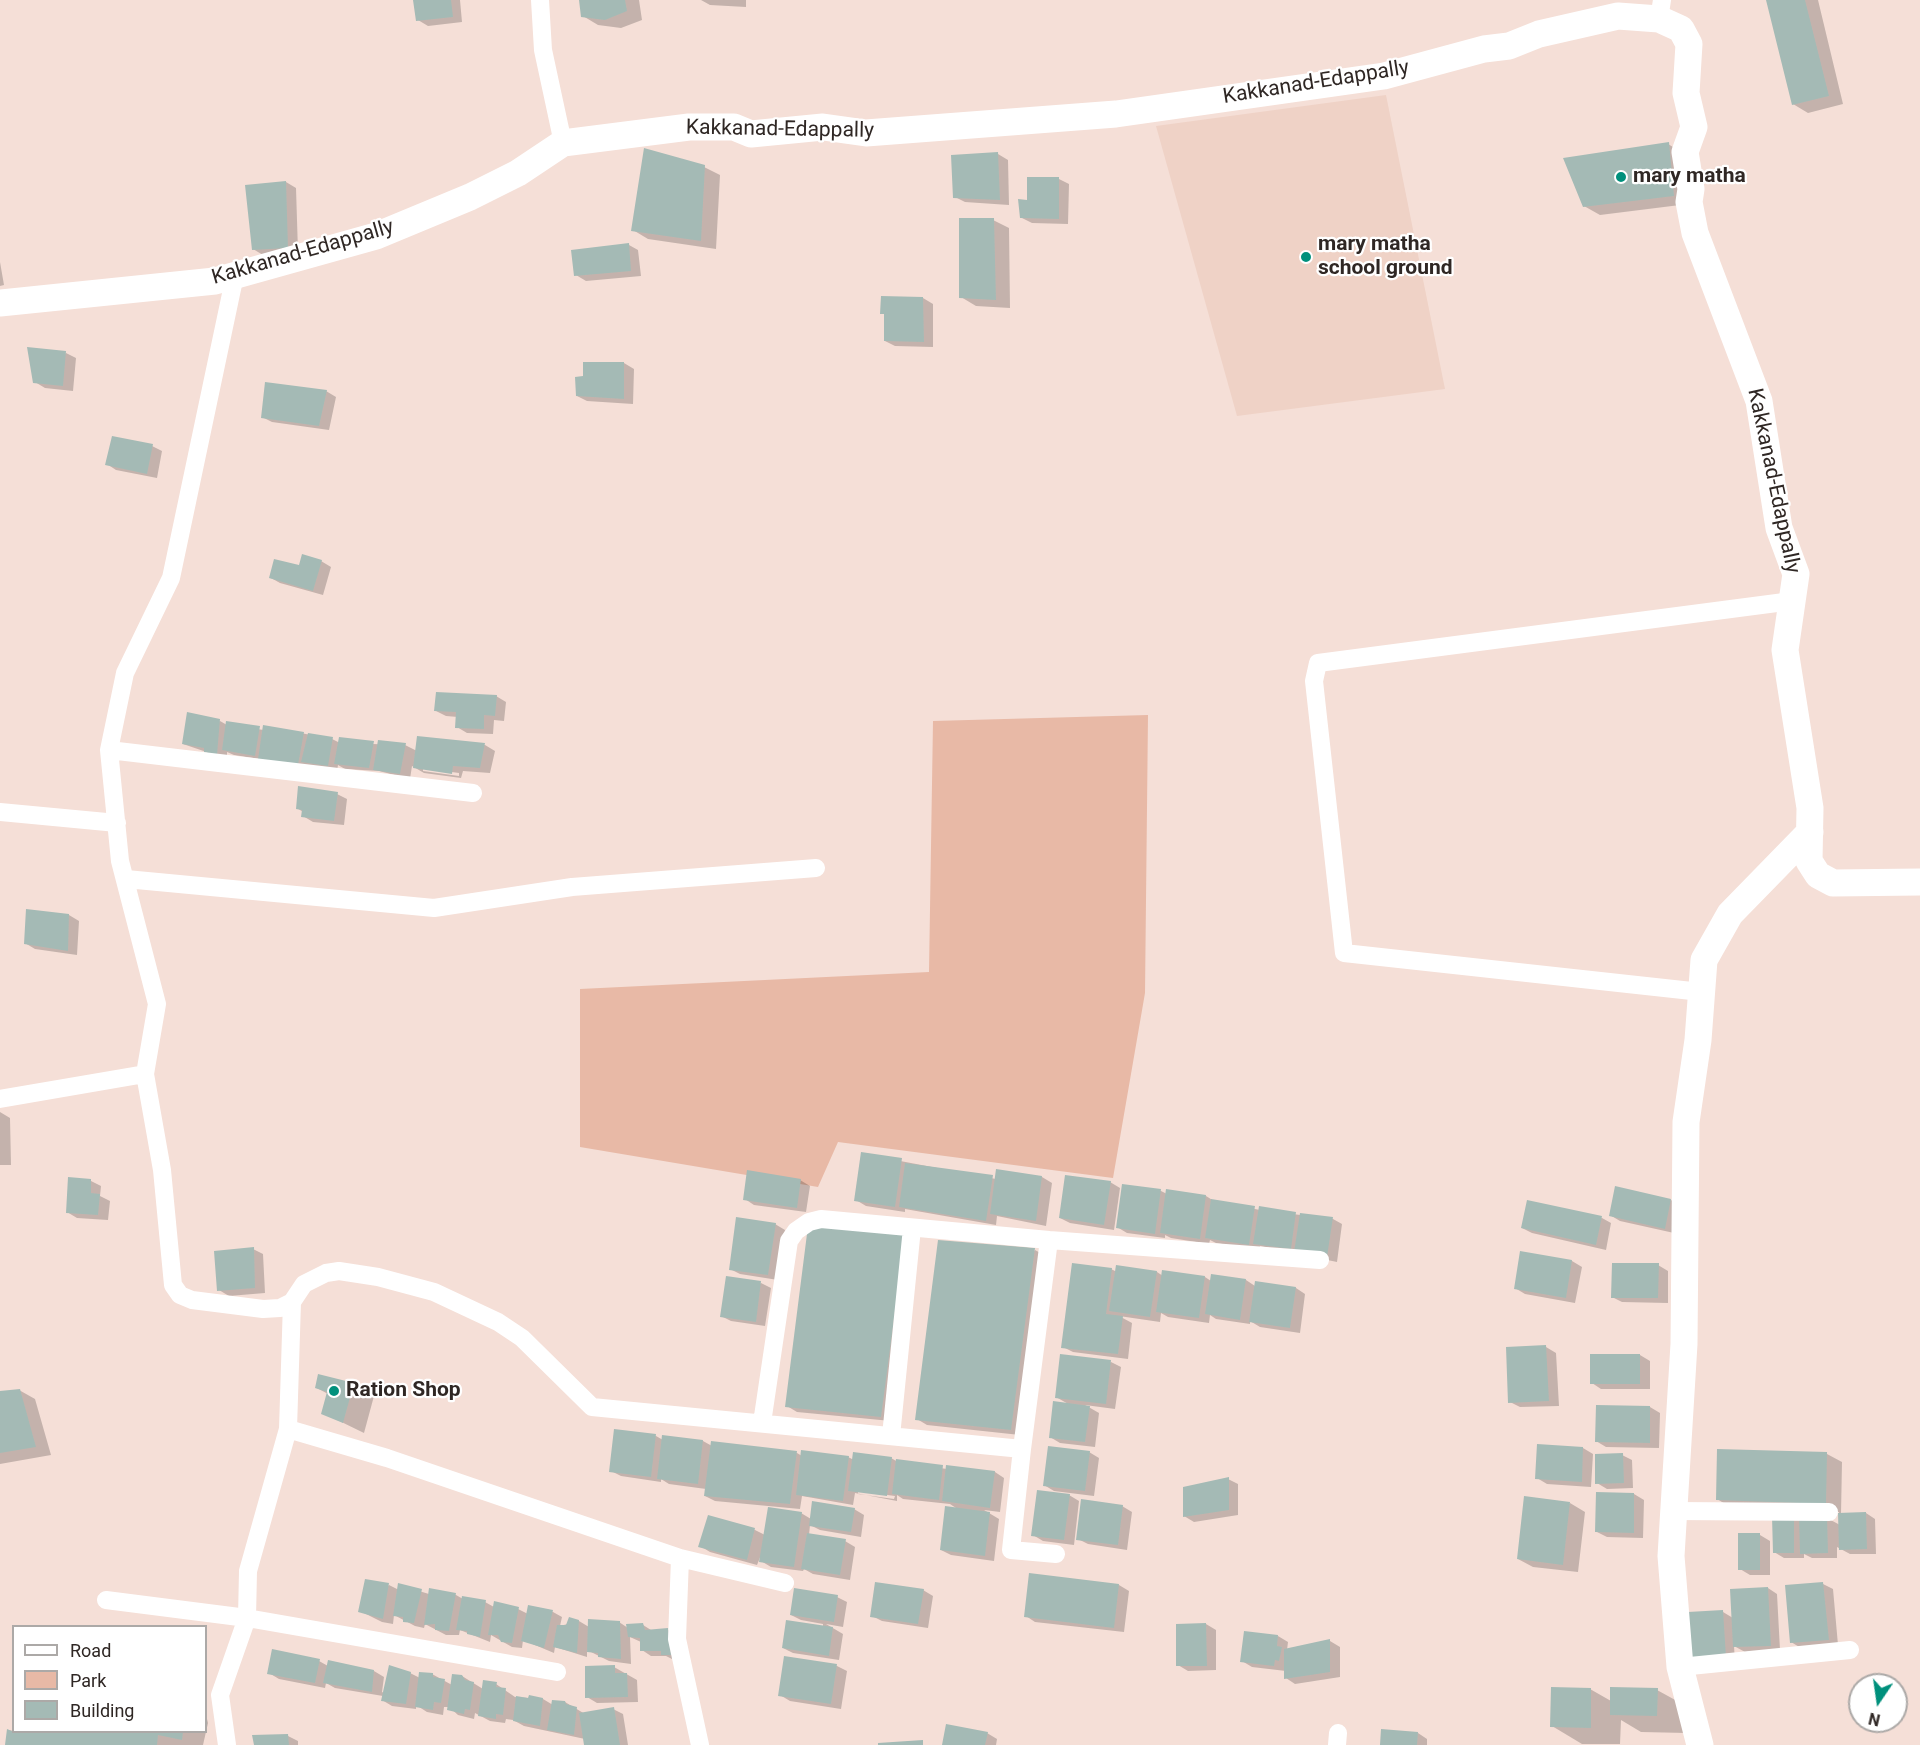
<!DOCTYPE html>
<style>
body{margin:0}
#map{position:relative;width:1920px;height:1745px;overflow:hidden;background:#f5dfd7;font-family:Roboto,sans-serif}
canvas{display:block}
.legend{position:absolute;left:12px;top:1625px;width:195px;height:108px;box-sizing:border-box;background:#fff;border:2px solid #aca9a7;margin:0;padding:8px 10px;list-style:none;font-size:18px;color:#2f2724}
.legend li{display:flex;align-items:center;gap:12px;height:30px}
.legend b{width:30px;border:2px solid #aca9a7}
.north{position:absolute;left:1848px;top:1673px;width:60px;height:60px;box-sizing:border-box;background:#fff;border:2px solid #aca9a7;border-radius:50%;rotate:193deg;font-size:16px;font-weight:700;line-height:24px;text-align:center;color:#2f2724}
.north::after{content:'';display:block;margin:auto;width:21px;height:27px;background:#00907c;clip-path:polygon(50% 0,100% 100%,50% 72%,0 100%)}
</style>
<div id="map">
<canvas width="1920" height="1745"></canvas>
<ul class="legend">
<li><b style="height:8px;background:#fff"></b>Road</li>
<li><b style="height:16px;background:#e8b9a6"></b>Park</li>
<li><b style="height:16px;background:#a4bab5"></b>Building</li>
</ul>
<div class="north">N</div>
</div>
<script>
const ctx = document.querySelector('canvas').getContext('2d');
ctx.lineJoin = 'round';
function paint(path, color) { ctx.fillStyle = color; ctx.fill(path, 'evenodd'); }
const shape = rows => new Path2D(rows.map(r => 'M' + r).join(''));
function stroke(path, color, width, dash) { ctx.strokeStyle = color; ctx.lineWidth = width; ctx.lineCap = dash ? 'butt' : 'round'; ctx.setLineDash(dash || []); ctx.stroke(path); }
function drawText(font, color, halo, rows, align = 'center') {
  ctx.font = font + ' Roboto,sans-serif'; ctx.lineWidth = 4.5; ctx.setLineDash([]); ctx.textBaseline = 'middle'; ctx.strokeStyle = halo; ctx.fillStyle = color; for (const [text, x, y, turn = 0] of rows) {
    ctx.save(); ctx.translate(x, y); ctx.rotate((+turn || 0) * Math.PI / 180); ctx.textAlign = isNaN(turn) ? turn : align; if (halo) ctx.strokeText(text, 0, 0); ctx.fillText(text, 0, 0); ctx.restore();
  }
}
paint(shape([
 [1386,95,1445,389,1237,416,1156,126]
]), '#efd2c6');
paint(shape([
 [1148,715,1145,993,1113,1178,838,1142,818,1187,580,1147,580,989,929,972,933,721]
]), '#e8b9a6');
paint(shape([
 [414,0,460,0,462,22,428,26,418,20],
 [581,0,639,0,642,20,621,28,598,25,583,16],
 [701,0,746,0,746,7,710,5],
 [1767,0,1818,0,1843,104,1808,113,1793,104],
 [1668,144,1683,153,1688,204,1600,215,1584,206],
 [998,154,1008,160,1009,205,965,202,955,197],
 [704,167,720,175,716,249,648,239,633,230],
 [1059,179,1069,184,1068,224,1032,223,1022,218,1028,202],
 [286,182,296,188,298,252,263,255,253,249],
 [993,220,1009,228,1010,308,976,306,961,297],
 [629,245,638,250,641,276,586,281,576,275],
 [0,262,4,285,0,286],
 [923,298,933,304,933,347,895,346,885,341,886,315,882,313],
 [66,353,76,358,73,391,45,388,35,382],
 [624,363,634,369,633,404,587,401,577,396,585,378],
 [326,391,336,397,329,430,272,422,262,417],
 [152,446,162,451,157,478,116,470,107,464],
 [321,561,331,567,323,595,280,583,271,578],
 [496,696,506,702,504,721,494,720,493,734,467,733,457,727,458,717,446,716,436,711],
 [220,721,227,725,264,730,264,726,332,739,340,743,405,745,417,751,419,737,485,745,495,751,490,773,463,771,461,778,424,773,412,766,410,779,379,771,345,769,338,765,337,771,234,755,227,752,227,759,183,744],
 [423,768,459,773,459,776,423,771],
 [337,794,347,799,344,825,313,822,303,816,303,812,297,808],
 [69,915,79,921,77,955,35,949,25,943],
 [0,1112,10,1118,11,1165,0,1165],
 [863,1154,996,1179,997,1171,1042,1177,1052,1183,1046,1226,997,1216,996,1225,905,1209,905,1212,866,1206,856,1200],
 [800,1180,810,1186,806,1212,754,1205,745,1199],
 [91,1181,101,1186,100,1196,110,1201,108,1220,77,1218,67,1212],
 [1110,1182,1120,1188,1114,1230,1070,1223,1060,1218],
 [1124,1185,1161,1191,1167,1194,1206,1196,1214,1201,1260,1210,1333,1219,1342,1224,1337,1262,1260,1246,1259,1250,1216,1243,1210,1240,1209,1244,1171,1238,1165,1235,1165,1238,1127,1233,1117,1227],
 [1671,1200,1680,1206,1674,1233,1620,1221,1610,1215],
 [1602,1218,1611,1223,1606,1250,1532,1233,1522,1228],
 [775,1224,785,1230,778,1280,740,1274,730,1269],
 [915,1242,891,1421,797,1412,787,1406],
 [253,1249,263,1254,265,1293,229,1296,219,1290],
 [1035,1250,1044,1255,1020,1435,927,1425,917,1419],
 [1521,1253,1572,1261,1582,1267,1575,1303,1525,1294,1515,1288],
 [1658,1265,1668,1271,1668,1303,1622,1302,1612,1297],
 [1111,1269,1117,1272,1157,1272,1163,1276,1205,1277,1211,1281,1246,1280,1255,1286,1296,1288,1305,1294,1300,1333,1260,1327,1250,1321,1250,1324,1216,1319,1210,1315,1209,1323,1168,1317,1161,1313,1160,1322,1119,1316,1132,1323,1128,1359,1073,1352,1063,1347],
 [761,1283,771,1288,765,1326,731,1321,721,1316],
 [1546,1347,1556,1353,1559,1406,1520,1407,1510,1402],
 [1640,1355,1650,1361,1650,1389,1601,1389,1592,1383],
 [1111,1362,1121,1367,1115,1409,1085,1405,1099,1413,1095,1447,1060,1443,1050,1437,1070,1405,1056,1397],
 [319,1376,354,1385,374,1396,364,1433,323,1413,328,1394,317,1388],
 [19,1390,35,1399,51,1455,0,1464,0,1393],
 [1597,1406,1650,1407,1660,1413,1659,1448,1606,1447,1596,1441],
 [616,1430,656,1436,663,1440,703,1441,712,1446,712,1442,797,1453,802,1456,848,1457,854,1460,891,1458,898,1462,947,1469,995,1472,1004,1478,1000,1512,984,1510,999,1519,994,1561,951,1555,941,1550,959,1510,950,1504,903,1499,897,1495,897,1501,855,1493,853,1505,802,1496,800,1509,715,1501,705,1496,706,1489,669,1484,661,1479,661,1482,621,1476,611,1471],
 [858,1491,895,1496,894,1499,858,1494],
 [1539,1446,1583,1448,1593,1454,1591,1487,1547,1484,1537,1478],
 [1089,1452,1099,1458,1094,1496,1054,1491,1044,1485],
 [1827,1454,1842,1462,1841,1514,1866,1513,1875,1519,1876,1554,1850,1554,1837,1547,1837,1558,1812,1558,1804,1554,1804,1558,1784,1558,1774,1552,1773,1518,1827,1518,1840,1525,1839,1512,1732,1508,1717,1499],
 [1622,1455,1632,1460,1633,1488,1607,1489,1597,1483],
 [1228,1479,1238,1484,1238,1515,1194,1522,1184,1516],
 [1634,1494,1644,1500,1643,1538,1607,1537,1597,1532],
 [1069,1495,1079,1501,1074,1545,1043,1541,1033,1535],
 [1570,1503,1585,1512,1578,1572,1533,1567,1518,1559],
 [1122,1506,1132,1512,1127,1550,1088,1544,1078,1539],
 [854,1509,864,1515,861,1537,820,1530,810,1525,809,1535,845,1541,855,1547,850,1580,813,1574,804,1569,803,1571,771,1567,761,1561,763,1550,757,1565,710,1552,700,1546,709,1517,755,1530,765,1535,801,1513,811,1519],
 [1760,1535,1770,1541,1770,1575,1750,1575,1740,1569],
 [1823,1584,1833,1589,1838,1645,1801,1648,1791,1642],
 [389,1585,399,1590,399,1585,429,1594,430,1590,456,1595,463,1599,485,1602,494,1607,518,1609,528,1614,529,1606,553,1612,562,1617,560,1626,579,1621,589,1627,619,1622,628,1628,643,1625,651,1630,668,1630,678,1635,672,1659,666,1656,651,1656,642,1650,641,1642,630,1637,631,1664,609,1661,587,1650,587,1657,555,1647,554,1653,523,1640,522,1648,512,1647,491,1635,490,1642,460,1630,459,1635,446,1635,425,1624,424,1628,415,1626,394,1615,393,1624,382,1622,360,1611],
 [1119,1585,1129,1591,1124,1632,1035,1622,1026,1616],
 [1768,1588,1777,1594,1780,1650,1745,1652,1734,1646,1735,1662,1702,1663,1723,1612,1733,1618],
 [923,1590,933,1596,928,1628,882,1621,872,1616],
 [837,1597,847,1602,843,1627,826,1624,843,1634,839,1660,793,1653,783,1648,823,1627,823,1624,801,1620,791,1615],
 [1206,1624,1216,1630,1216,1670,1188,1671,1178,1665],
 [1278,1636,1288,1642,1287,1650,1330,1641,1340,1647,1340,1677,1295,1684,1286,1678,1286,1671,1252,1667,1242,1661],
 [785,1658,837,1666,847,1671,841,1709,790,1701,780,1695],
 [319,1661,328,1666,329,1662,374,1671,384,1677,382,1692,384,1693,410,1673,420,1678,432,1674,452,1685,462,1676,483,1689,496,1684,515,1697,543,1699,553,1705,565,1702,585,1714,613,1709,623,1714,628,1745,586,1745,585,1739,524,1726,513,1720,506,1719,505,1723,490,1721,475,1713,474,1719,458,1715,449,1707,444,1707,443,1715,427,1712,416,1705,416,1709,392,1706,382,1700,383,1696,335,1688,326,1683,325,1688,279,1679,269,1673],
 [614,1667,637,1680,638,1702,597,1703,587,1697],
 [1590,1689,1611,1701,1657,1690,1688,1707,1687,1733,1641,1732,1621,1720,1620,1744,1582,1744,1552,1726],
 [206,1715,208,1723,203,1745,6,1745,8,1730,25,1733,206,1732],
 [987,1733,997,1739,996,1745,944,1745],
 [1418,1733,1427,1739,1427,1745,1382,1745],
 [288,1736,298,1741,298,1745,255,1745]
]), '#0003');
paint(shape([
 [413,0,451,0,453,17,416,21],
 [579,0,625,0,627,11,605,20,581,17],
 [1766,0,1805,0,1829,96,1792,105],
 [1669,142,1674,196,1583,207,1563,158],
 [644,148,705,165,701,241,631,231],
 [998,152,1000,200,953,198,951,155],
 [1027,177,1059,177,1059,219,1020,218,1018,199,1027,200],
 [286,181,288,248,252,250,245,185],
 [959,218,994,218,996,300,959,298],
 [629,243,631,271,574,276,571,250],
 [881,296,923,297,924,342,884,341,884,314,880,314],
 [27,347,66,351,63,386,33,383],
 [583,362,624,362,624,399,576,396,575,377,583,376],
 [265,382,327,390,319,426,261,418],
 [112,436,153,444,147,474,105,465],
 [302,554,322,560,313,591,269,578,274,559,299,565],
 [436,692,497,695,495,716,484,715,484,729,455,728,456,712,434,711],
 [187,712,220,719,217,755,204,752,204,748,182,744],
 [226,721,260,726,255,756,222,750],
 [263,725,304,732,298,765,258,759],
 [308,733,333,737,328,766,301,762],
 [417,736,485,743,480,768,453,766,452,774,413,768],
 [339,737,374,741,369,768,334,764],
 [378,740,406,743,400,774,373,770],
 [298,786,338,792,334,821,301,817,302,810,296,809],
 [26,909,69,914,68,951,24,944],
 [861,1152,902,1158,895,1207,854,1201],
 [905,1163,993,1175,986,1221,899,1207],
 [996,1169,1042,1176,1036,1221,990,1214],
 [747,1170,801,1179,797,1208,743,1200],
 [1065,1175,1111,1181,1104,1225,1059,1218],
 [68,1177,91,1179,91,1193,100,1194,98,1215,66,1213],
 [1122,1184,1161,1189,1155,1234,1116,1228],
 [1615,1186,1671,1199,1665,1229,1609,1216],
 [1166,1189,1206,1195,1200,1239,1160,1233],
 [1211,1199,1255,1206,1249,1245,1205,1238],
 [1527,1200,1602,1216,1596,1245,1521,1228],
 [1259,1206,1296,1212,1291,1249,1253,1244],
 [1300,1213,1333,1217,1327,1257,1294,1252],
 [736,1217,776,1223,768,1275,729,1270],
 [808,1226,905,1235,881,1417,785,1407],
 [938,1240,1035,1248,1011,1430,915,1420],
 [254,1247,255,1288,217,1291,214,1251],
 [1520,1251,1572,1260,1566,1298,1514,1289],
 [1072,1263,1112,1268,1106,1314,1123,1316,1118,1354,1061,1348],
 [1612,1263,1659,1263,1658,1298,1611,1298],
 [1116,1265,1157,1271,1150,1317,1109,1311],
 [1162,1270,1205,1276,1199,1318,1156,1312],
 [1211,1274,1246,1279,1240,1320,1205,1314],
 [726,1276,761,1281,756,1322,720,1317],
 [1255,1281,1296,1287,1290,1328,1249,1322],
 [1546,1345,1549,1401,1508,1403,1506,1347],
 [1060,1354,1111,1360,1106,1404,1055,1398],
 [1590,1354,1640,1354,1640,1384,1590,1384],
 [318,1374,354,1383,343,1423,321,1414,327,1392,315,1388],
 [20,1389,36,1447,0,1453,0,1391],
 [1053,1401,1090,1406,1085,1442,1049,1438],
 [1596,1405,1650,1406,1650,1443,1595,1442],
 [614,1429,656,1434,651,1477,609,1472],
 [662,1435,703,1440,698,1484,657,1479],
 [711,1441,797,1451,790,1504,704,1496],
 [1537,1444,1583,1447,1582,1482,1535,1479],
 [1048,1446,1090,1451,1085,1491,1043,1486],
 [1717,1449,1827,1452,1826,1504,1716,1500],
 [801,1450,849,1456,843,1501,796,1495],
 [853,1452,892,1457,887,1496,848,1491],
 [1623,1453,1624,1483,1595,1484,1595,1454],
 [896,1459,943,1465,939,1500,892,1494],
 [946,1465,995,1471,990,1508,942,1501],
 [1229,1477,1229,1510,1183,1517,1183,1487],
 [1037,1490,1070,1494,1064,1540,1031,1536],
 [1596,1492,1634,1493,1634,1533,1595,1532],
 [1524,1496,1570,1502,1563,1565,1517,1559],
 [1081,1499,1123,1505,1118,1545,1076,1540],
 [812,1501,855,1508,851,1532,809,1526],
 [945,1506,990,1512,985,1556,940,1550],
 [768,1507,802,1512,794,1567,759,1562],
 [1866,1512,1867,1549,1839,1550,1838,1513],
 [708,1515,755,1528,747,1560,698,1547],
 [1772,1516,1794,1516,1794,1553,1773,1553],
 [1827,1516,1828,1553,1800,1554,1799,1517],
 [807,1533,846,1539,840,1575,801,1569],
 [1738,1533,1760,1533,1760,1570,1738,1570],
 [1029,1573,1119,1584,1114,1628,1024,1617],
 [365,1579,389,1583,383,1619,358,1612],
 [875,1582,924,1589,918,1624,870,1617],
 [1823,1582,1829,1640,1790,1643,1785,1585],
 [398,1583,422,1589,414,1623,403,1622,403,1617,393,1616],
 [1768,1587,1771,1646,1733,1647,1730,1589],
 [429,1588,456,1593,449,1631,435,1630,435,1624,424,1625],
 [794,1588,838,1595,834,1622,790,1615],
 [462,1596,486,1600,480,1637,467,1634,467,1631,456,1630],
 [494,1601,519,1607,512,1643,501,1642,498,1635,488,1635],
 [528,1605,553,1610,544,1648,521,1641],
 [1723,1610,1726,1657,1691,1659,1688,1612],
 [569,1617,579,1620,577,1653,553,1647,557,1625,566,1625],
 [588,1619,620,1621,621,1659,598,1657,598,1653,587,1652],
 [786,1620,833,1627,829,1656,782,1648],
 [643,1623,645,1630,668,1628,671,1655,661,1655,661,1651,640,1651,640,1638,628,1637,626,1624],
 [1206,1623,1207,1666,1176,1666,1176,1624],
 [1244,1631,1278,1635,1277,1646,1282,1647,1279,1661,1275,1660,1274,1666,1240,1662],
 [1330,1639,1330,1672,1284,1679,1284,1649],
 [272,1649,320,1659,315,1683,267,1674],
 [784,1656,837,1664,831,1704,778,1696],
 [328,1660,374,1670,372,1692,323,1683],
 [389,1665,411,1672,406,1704,381,1701],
 [615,1665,615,1673,627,1673,628,1697,585,1698,585,1666],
 [419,1672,433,1673,433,1677,445,1679,441,1703,434,1702,433,1710,415,1707],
 [452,1674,462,1675,465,1680,474,1682,470,1710,465,1709,464,1714,447,1710],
 [483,1680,497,1682,496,1687,506,1688,503,1715,496,1714,496,1719,478,1716],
 [1551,1687,1591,1688,1591,1728,1550,1727],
 [1610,1687,1658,1688,1657,1716,1610,1715],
 [529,1695,543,1698,540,1726,513,1721,516,1696,528,1698],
 [552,1700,565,1701,566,1704,577,1707,574,1735,547,1730],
 [614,1707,620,1745,584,1745,579,1713],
 [946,1724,988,1732,985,1745,942,1745],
 [7,1729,14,1732,183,1732,182,1740,158,1735,157,1745,5,1745],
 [1381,1729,1418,1732,1417,1745,1380,1745],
 [288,1734,289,1745,254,1745,252,1735],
 [923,1740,923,1745,878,1745,878,1743]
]), '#a4bab5');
stroke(shape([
 [540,0,543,50,563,143],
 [1659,19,1662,0],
 [235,275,171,578,125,673,109,750,120,861,157,1004,145,1074,162,1170,173,1285,180,1295,192,1300,263,1309,280,1308,292,1302,304,1284,326,1273,339,1271,378,1277,434,1292,498,1322,522,1338,592,1407,1022,1449,1011,1550,1056,1554],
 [109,750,473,793],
 [0,812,117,823],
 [126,879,434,908,572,887,816,868],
 [1701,992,1344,953,1314,681,1318,663,1792,601],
 [0,1099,145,1074],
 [1049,1240,1320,1260],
 [762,1423,789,1241,796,1231,809,1222,821,1219,1049,1240,1022,1449],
 [288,1429,292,1302],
 [891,1436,912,1228],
 [1673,1511,1829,1512],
 [680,1558,677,1639,700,1745],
 [106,1600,247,1618,557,1672],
 [1680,1667,1850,1650],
 [227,1745,220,1695,247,1618,248,1571,288,1429,387,1458,680,1558,785,1583],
 [1337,1745,1338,1733]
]), '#fff', 18);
stroke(shape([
 [0,303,215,281,376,236,470,197,518,173,563,143,689,127,734,127,751,134,823,127,866,133,1116,114,1384,76,1484,49,1509,46,1539,34,1618,16,1659,19,1681,29,1689,44,1686,93,1694,127,1685,152,1691,189,1689,202,1695,233,1759,401,1779,528,1796,574,1785,650,1810,808,1809,861,1818,875,1833,883,1920,882],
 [1700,1745,1680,1667,1671,1556,1684,1344,1686,1122,1698,1040,1704,960,1730,914,1810,832]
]), '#fff', 27);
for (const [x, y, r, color] of [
 [1621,177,6,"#00907c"],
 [1306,257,6,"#00907c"],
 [334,1391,6,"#00907c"]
]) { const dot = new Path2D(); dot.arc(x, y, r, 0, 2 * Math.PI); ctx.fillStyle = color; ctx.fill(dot); stroke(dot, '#fff', 2); }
drawText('21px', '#2f2724', '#fff', [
 ["Kakkanad-Edappally",1316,83,-9],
 ["Kakkanad-Edappally",780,130,1],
 ["Kakkanad-Edappally",303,253,-16],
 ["Kakkanad-Edappally",1773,481,78]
]);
drawText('bold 21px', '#2f2724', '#fff', [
 ["mary matha",1633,177],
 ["mary matha",1318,245],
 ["school ground",1318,269],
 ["Ration Shop",346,1391]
], 'left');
</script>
